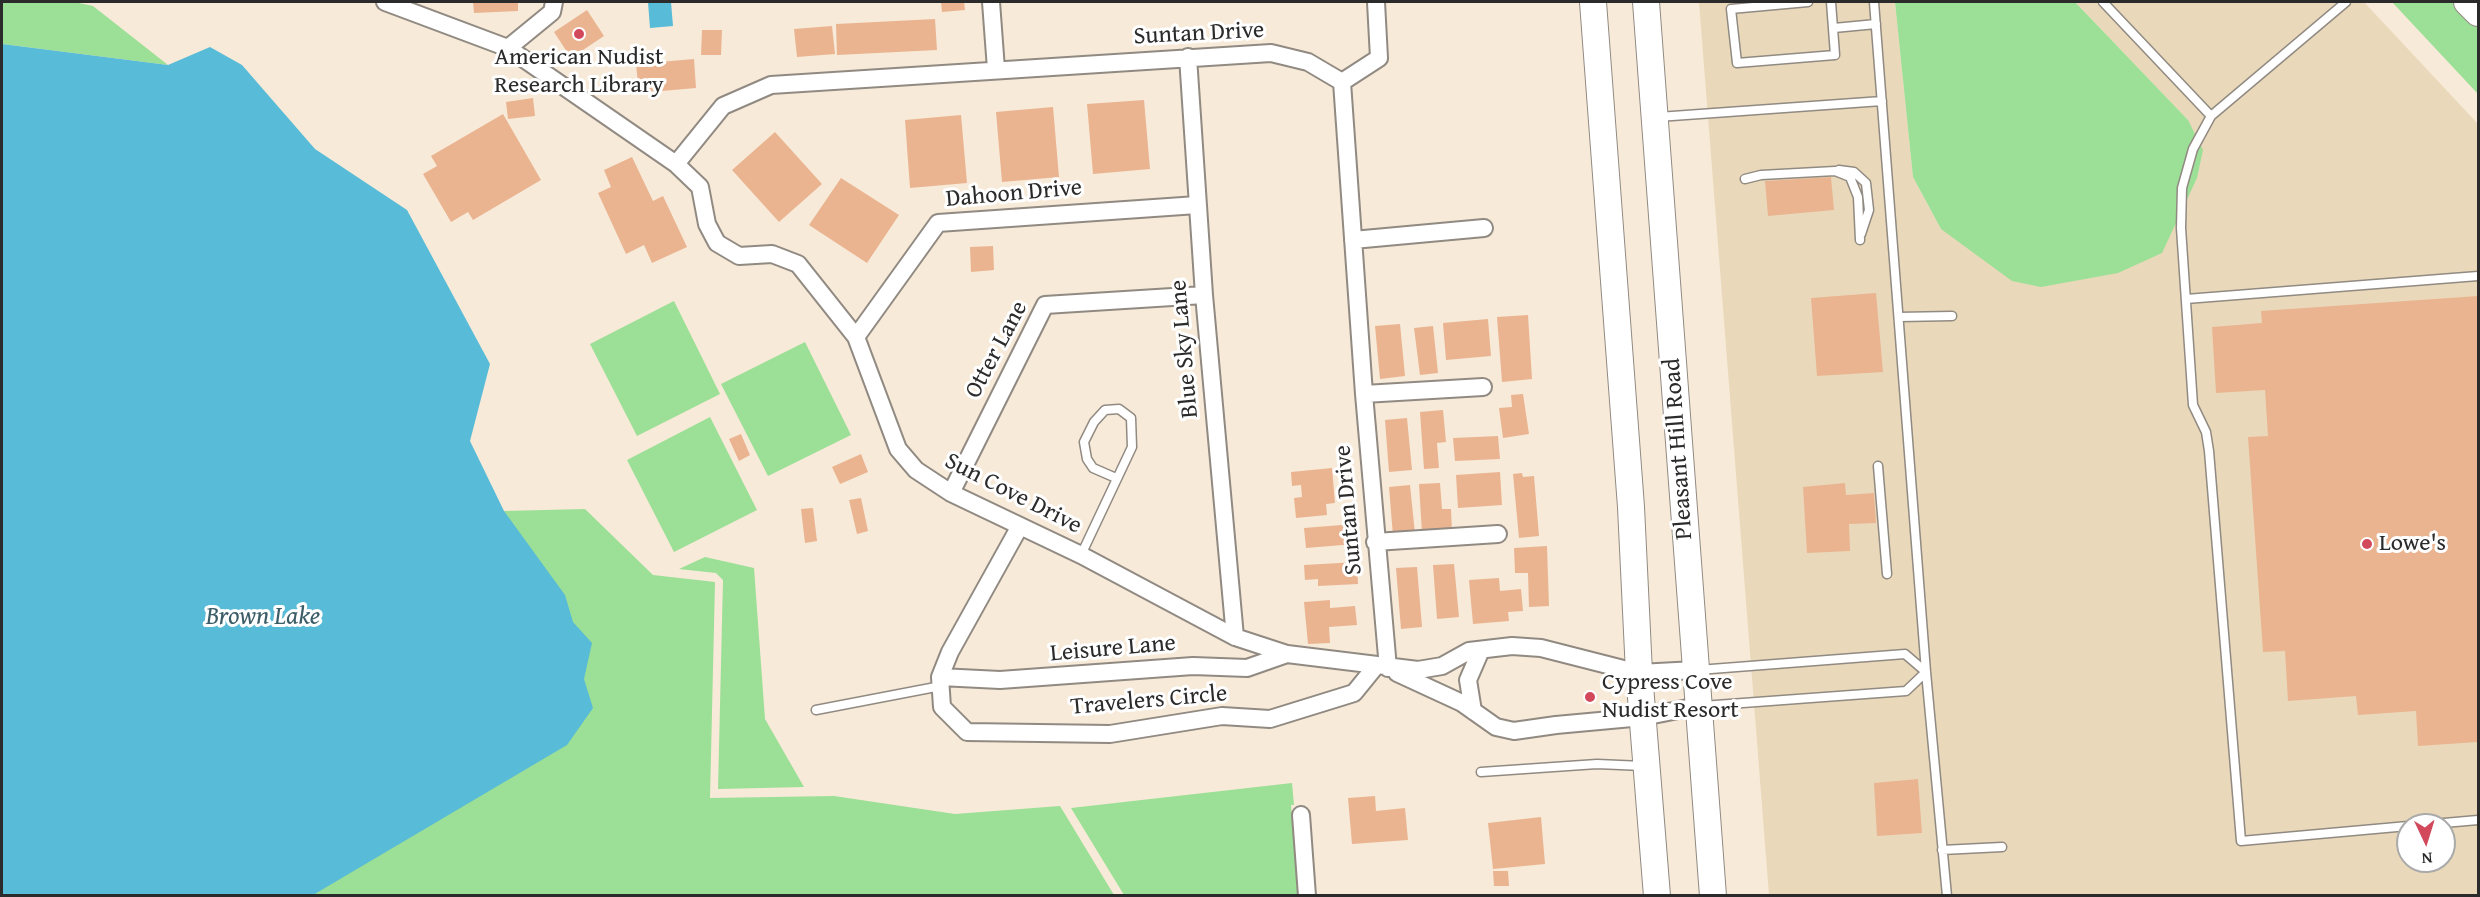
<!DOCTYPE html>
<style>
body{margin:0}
#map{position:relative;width:2480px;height:897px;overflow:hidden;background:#f7ead8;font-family:"Gentium Book Plus",serif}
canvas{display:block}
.frame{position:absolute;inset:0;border:3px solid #2b2b2b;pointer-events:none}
.north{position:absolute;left:2396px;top:813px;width:60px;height:60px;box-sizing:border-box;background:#fff;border:2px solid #aaa;border-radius:50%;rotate:176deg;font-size:16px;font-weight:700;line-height:24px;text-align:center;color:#2b2b2b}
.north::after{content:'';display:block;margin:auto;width:21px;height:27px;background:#d1495b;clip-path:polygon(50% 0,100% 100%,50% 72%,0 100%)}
</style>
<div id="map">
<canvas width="2480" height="897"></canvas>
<div class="frame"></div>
<div class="north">N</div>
</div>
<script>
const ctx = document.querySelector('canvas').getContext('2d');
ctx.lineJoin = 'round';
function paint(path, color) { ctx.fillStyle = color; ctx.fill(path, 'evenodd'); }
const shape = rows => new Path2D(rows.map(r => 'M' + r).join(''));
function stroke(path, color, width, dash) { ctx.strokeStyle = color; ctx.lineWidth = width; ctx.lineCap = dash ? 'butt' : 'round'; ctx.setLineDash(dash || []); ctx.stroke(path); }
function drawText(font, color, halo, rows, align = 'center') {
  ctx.font = font + ' "Gentium Book Plus",serif'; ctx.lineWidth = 6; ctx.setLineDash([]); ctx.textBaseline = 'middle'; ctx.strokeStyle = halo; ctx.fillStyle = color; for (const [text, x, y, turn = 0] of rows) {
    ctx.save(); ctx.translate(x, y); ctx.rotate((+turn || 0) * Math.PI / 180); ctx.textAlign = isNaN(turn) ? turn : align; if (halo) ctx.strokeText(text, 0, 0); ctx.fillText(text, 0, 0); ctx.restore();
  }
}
paint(shape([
 [1699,2,1895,2,1913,177,1941,229,2188,120,2075,2,2364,2,2478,124,2478,895,1769,895],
 [2408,825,2444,825,2444,861,2408,861]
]), '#e9d9ba');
paint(shape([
 [2,2,74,2,93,6,168,65,2,44],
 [1895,2,2075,2,2188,120,2203,150,2197,178,2162,253,2118,273,2041,287,2012,281,1941,229,1913,177],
 [2392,2,2478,2,2478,94],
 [674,301,720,394,637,436,590,344],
 [805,342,851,435,768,476,721,384],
 [710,417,757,510,674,552,627,460],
 [585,509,653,575,715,582,710,798,834,796,955,814,1060,806,1114,895,57,896,504,511],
 [705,557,754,568,765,719,804,787,718,789,723,580,716,573,679,569],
 [1292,783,1294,805,1291,805,1298,895,1124,895,1071,808]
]), '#9cdf96');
paint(shape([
 [648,2,671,2,673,26,650,28],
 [2,44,168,65,210,47,242,65,315,149,407,210,490,364,470,441,504,511,565,595,573,622,592,643,584,679,593,708,567,745,313,895,2,895]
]), '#58bbd7');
paint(shape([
 [473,2,518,2,518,11,474,13],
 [941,2,964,2,965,10,942,12],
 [587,10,604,36,571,58,554,32],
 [935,19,937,50,837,55,836,24],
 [832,26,835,54,797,57,794,29],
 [702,30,722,30,721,55,701,55],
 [694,59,696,88,639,93,636,64],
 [533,98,535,116,508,119,506,102],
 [1144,100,1150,169,1093,174,1087,104],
 [1053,107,1059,177,1002,182,996,112],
 [503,114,541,180,473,220,468,212,451,222,423,174,437,166,431,156],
 [961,115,967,183,910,188,905,120],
 [775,132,822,184,779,222,732,170],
 [632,157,653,201,663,196,687,247,652,263,644,245,626,254,598,193,611,187,604,170],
 [1831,177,1834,210,1768,216,1765,181],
 [841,178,899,215,867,263,809,225],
 [993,246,994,270,971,272,970,247],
 [1876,293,1883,372,1817,376,1811,298],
 [2478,296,2478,742,2418,746,2416,711,2358,715,2356,696,2288,701,2285,651,2263,652,2248,437,2268,436,2265,390,2216,393,2212,327,2262,323,2261,311],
 [1528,315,1532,379,1502,382,1497,317],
 [1488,319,1491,356,1446,360,1443,323],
 [1400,324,1405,376,1380,379,1375,326],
 [1433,326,1438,373,1420,375,1414,328],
 [1523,394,1529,434,1503,438,1499,408,1512,407,1511,395],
 [1443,410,1446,442,1437,443,1439,468,1424,469,1420,412],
 [1407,418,1412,470,1389,472,1385,420],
 [741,434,750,455,739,461,729,439],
 [1498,436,1500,459,1455,461,1453,438],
 [861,454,868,472,840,484,832,467],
 [1332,468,1335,503,1326,504,1327,515,1296,518,1294,498,1302,497,1301,485,1292,486,1291,472],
 [1500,472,1502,505,1458,508,1456,475],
 [1522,473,1523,477,1534,476,1539,536,1519,538,1513,474],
 [1440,483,1442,509,1451,509,1452,532,1422,534,1419,484],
 [1845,483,1846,495,1874,493,1876,523,1849,524,1850,551,1807,553,1803,487],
 [1410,485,1415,534,1393,536,1389,487],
 [861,498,868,531,857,534,849,500],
 [813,508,817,541,805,543,801,509],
 [1354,524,1355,544,1306,548,1304,528],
 [1547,546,1549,606,1529,607,1528,573,1515,573,1514,548],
 [1357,562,1358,584,1318,586,1318,579,1305,580,1304,565],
 [1454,564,1459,617,1437,619,1433,565],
 [1417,567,1422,627,1401,629,1396,568],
 [1499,578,1500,591,1521,589,1523,611,1508,612,1509,621,1473,624,1469,580],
 [1330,600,1330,608,1355,606,1357,625,1329,627,1330,643,1308,644,1304,602],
 [1918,779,1922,833,1877,836,1874,783],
 [1375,796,1376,811,1405,808,1408,840,1352,844,1348,798],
 [1541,817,1545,864,1493,869,1488,823],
 [1493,871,1508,871,1509,886,1494,886]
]), '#eab491');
const service = shape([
 [1808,2,1731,9,1737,63,1835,55,1831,2],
 [1874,2,1926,672,1947,896],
 [2103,2,2211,116],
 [2346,2,2211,116,2193,149,2182,188,2181,228,2193,405,2206,432,2209,451,2241,841,2408,826],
 [1834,28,1876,24],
 [1658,117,1882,101],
 [1839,170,1854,172,1866,183,1869,210,1861,234],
 [1745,179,1761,175,1835,171,1850,177,1858,197,1860,240],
 [2186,299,2478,276],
 [1899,317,1952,316],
 [1878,466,1887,574],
 [1081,555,1132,447,1131,418,1119,409,1105,410,1094,422,1084,442,1087,459,1093,468,1116,478],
 [1698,670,1905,654,1926,672,1906,691,1702,706],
 [816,710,941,686],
 [1481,772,1597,764,1643,766],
 [2421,825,2478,820],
 [1942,850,2002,847]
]);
const minor = shape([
 [385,2,508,48,676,164,700,187,707,224,717,243,739,256,772,254,798,264,856,337,898,449,916,470,951,493,1081,555,1235,637,1287,654,1418,670,1442,666,1469,651,1512,646,1541,648,1639,673,1695,670],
 [991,2,996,69],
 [508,48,552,12,554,2],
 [1188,57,1204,295,1235,637],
 [1342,82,1364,394,1388,668],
 [1342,82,1379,58,1376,2],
 [676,164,723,106,771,85,1271,53,1308,62,1342,82],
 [1353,240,1484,228],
 [856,337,938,223,1197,205],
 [1364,394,1483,387],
 [951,493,1045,305,1204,295],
 [1020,526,950,652,940,677,942,707,967,732,1110,734,1222,716,1270,719,1354,693,1376,666],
 [1375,542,1498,534],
 [1397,673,1462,703,1496,727,1514,731,1556,725,1643,717,1698,706],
 [940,677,1000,680,1193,666,1247,668,1287,654],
 [1473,711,1468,680,1481,650],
 [1301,815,1307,896]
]);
const primary = shape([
 [1593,2,1631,507,1639,673,1657,896],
 [1646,2,1713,896],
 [2467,2,2478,13]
]);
stroke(service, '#918a82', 11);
stroke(minor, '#918a82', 20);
stroke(primary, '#918a82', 28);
stroke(service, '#fff', 8);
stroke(minor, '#fff', 16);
stroke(primary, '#fff', 26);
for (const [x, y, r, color] of [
 [579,34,6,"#d1495b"],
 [2367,544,6,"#d1495b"],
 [1590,697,6,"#d1495b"]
]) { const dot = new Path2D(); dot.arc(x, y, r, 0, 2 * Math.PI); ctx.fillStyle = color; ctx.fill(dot); stroke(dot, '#fff', 2); }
drawText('24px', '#2b2b2b', '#fff', [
 ["Suntan Drive",1199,34,-3],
 ["Dahoon Drive",1014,194,-5],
 ["Blue Sky Lane",1185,349,-95],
 ["Otter Lane",997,350,-62],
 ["Pleasant Hill Road",1679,449,-94],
 ["Sun Cove Drive",1013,494,27],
 ["Suntan Drive",1349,510,-95],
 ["Leisure Lane",1113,649,-5],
 ["Travelers Circle",1149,701,-5]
]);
drawText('24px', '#2b2b2b', '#fff', [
 ["American Nudist",579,58,"center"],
 ["Research Library",579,86,"center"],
 ["Lowe's",2379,544],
 ["Cypress Cove",1602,683],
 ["Nudist Resort",1602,711]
], 'left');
drawText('italic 26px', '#3b5d67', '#fff', [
 ["Brown Lake",263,617]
]);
</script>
